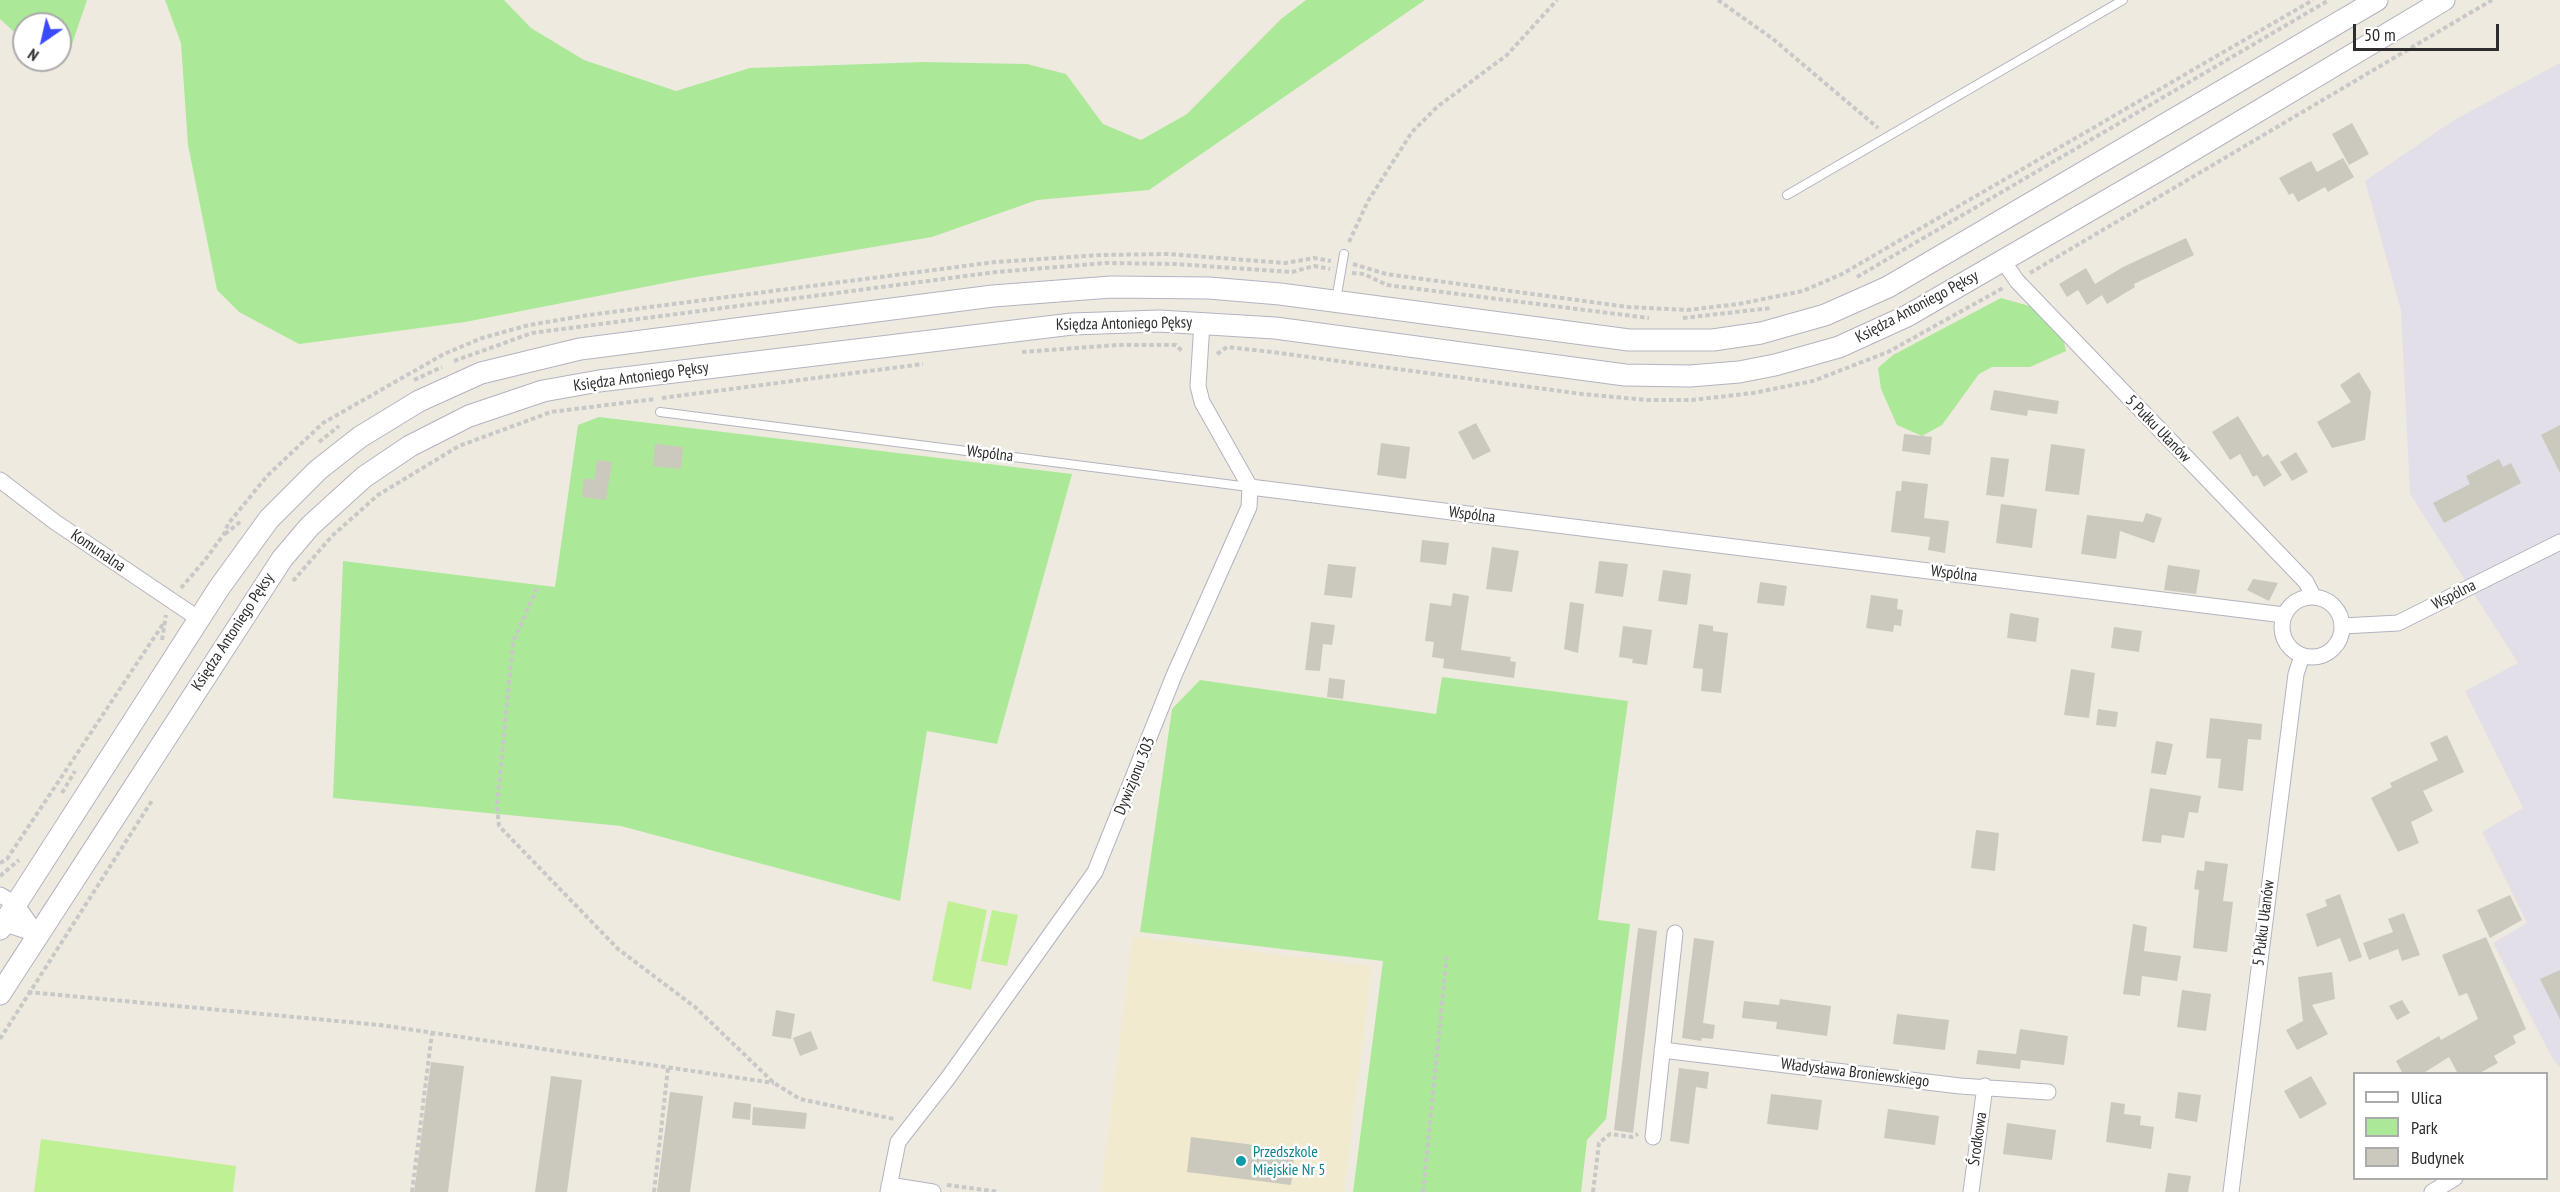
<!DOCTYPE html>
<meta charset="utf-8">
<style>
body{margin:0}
#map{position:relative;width:2560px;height:1192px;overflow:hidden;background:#efeadf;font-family:"PT Sans Narrow",sans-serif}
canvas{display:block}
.legend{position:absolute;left:2353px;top:1072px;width:195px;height:108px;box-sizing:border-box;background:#fff;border:2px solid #ababab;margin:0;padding:8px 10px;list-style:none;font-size:18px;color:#2d2d2d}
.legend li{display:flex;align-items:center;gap:12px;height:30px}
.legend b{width:30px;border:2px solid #ababab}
.north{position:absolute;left:12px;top:12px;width:60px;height:60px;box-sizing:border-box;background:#fff;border:2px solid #ababab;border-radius:50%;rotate:214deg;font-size:16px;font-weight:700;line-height:24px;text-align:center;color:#2d2d2d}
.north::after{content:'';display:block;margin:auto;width:21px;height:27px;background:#3c4aff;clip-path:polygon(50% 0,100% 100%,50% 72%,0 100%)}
.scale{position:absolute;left:2353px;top:24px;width:146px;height:27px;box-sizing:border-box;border:3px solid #2d2d2d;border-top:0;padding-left:8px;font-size:18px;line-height:21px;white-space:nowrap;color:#2d2d2d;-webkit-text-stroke:4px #fff;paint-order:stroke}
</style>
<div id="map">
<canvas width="2560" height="1192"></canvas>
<ul class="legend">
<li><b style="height:8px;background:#fff"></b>Ulica</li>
<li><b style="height:16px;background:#abe998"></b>Park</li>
<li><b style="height:16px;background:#cbc8bd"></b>Budynek</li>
</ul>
<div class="north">N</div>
<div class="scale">50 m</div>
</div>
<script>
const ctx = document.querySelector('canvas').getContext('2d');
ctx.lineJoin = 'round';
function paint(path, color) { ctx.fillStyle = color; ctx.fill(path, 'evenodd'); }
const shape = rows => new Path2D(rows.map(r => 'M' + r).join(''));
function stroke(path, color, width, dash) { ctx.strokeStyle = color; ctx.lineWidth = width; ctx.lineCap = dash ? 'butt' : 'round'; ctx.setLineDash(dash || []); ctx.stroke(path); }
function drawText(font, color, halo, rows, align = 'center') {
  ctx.font = font + ' "PT Sans Narrow",sans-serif'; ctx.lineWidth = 5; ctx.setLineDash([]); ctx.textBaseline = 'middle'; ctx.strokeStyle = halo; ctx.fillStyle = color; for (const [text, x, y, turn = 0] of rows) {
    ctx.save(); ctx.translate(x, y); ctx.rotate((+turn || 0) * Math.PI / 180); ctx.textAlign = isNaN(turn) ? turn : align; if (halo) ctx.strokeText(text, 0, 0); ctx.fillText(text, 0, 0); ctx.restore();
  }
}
paint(shape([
 [2560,63,2560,1068,2551,1056,2493,943,2527,923,2482,832,2523,808,2465,691,2518,663,2410,494,2401,311,2365,181,2454,120]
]), '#e3dfe8');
paint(shape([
 [1133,936,1372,966,1344,1192,1101,1192]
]), '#f1eace');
paint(shape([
 [0,0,87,0,68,56,60,54,60,24,24,24,24,41,0,19],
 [165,0,504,0,531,28,584,60,676,91,750,68,924,62,1027,64,1066,74,1103,124,1141,140,1187,114,1281,19,1306,0,1425,0,1149,190,1037,200,932,237,685,279,465,322,299,344,239,312,217,290,188,145,181,43],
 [2001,298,2033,307,2064,342,2066,351,2030,367,1992,367,1979,374,1942,425,1922,436,1897,425,1881,389,1878,368,1893,355],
 [599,417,1072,474,997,744,927,731,900,901,621,826,333,798,343,561,555,587,578,425],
 [1442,677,1628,701,1598,920,1630,924,1606,1119,1587,1140,1581,1192,1353,1192,1383,961,1140,932,1172,709,1200,680,1436,714]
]), '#abe998');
paint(shape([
 [948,901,987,910,971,990,932,981],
 [992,910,1018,915,1007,966,981,961],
 [41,1139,236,1166,233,1192,34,1192]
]), '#bff094');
paint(shape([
 [2352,123,2369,154,2349,165,2332,134],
 [2343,158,2354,177,2328,192,2325,187,2298,202,2293,193,2289,195,2279,178,2311,161,2317,172],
 [2186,238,2194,255,2134,284,2135,287,2107,304,2102,295,2087,305,2078,290,2067,297,2059,284,2086,268,2095,284,2123,267],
 [2359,372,2371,392,2365,440,2332,448,2317,422,2351,402,2340,385],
 [1994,390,2059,401,2057,414,2028,410,2027,416,1990,410],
 [2238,416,2263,457,2268,454,2282,475,2264,487,2257,475,2253,477,2240,454,2230,460,2212,432],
 [1476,423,1491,451,1473,460,1458,432],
 [2560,425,2560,473,2541,435],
 [1904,434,1932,437,1930,455,1902,451],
 [1381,443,1410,447,1406,479,1377,475],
 [655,444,683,447,681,469,653,466],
 [2051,444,2085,449,2079,495,2045,491],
 [2296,452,2308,472,2292,481,2280,462],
 [1991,457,2009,459,2004,497,1986,495],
 [2499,459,2503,467,2511,463,2521,483,2444,523,2433,503,2470,484,2466,476],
 [597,460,612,462,606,500,582,497,584,478,594,480],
 [1902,481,1928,484,1924,518,1949,521,1945,553,1928,550,1930,537,1891,532,1896,491,1901,491],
 [2001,504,2037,509,2032,548,1996,543],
 [2146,513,2162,518,2154,543,2120,531,2116,559,2081,554,2087,515,2143,522],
 [1422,540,1449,543,1446,565,1420,562],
 [1492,547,1519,551,1512,592,1486,589],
 [1599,561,1628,564,1623,597,1595,593],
 [1328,564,1356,567,1352,598,1324,595],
 [2168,565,2200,570,2196,594,2164,590],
 [1663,570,1691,574,1687,605,1658,601],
 [2253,579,2278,583,2269,601,2247,590],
 [1760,582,1787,586,1784,606,1757,603],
 [1453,593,1469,596,1461,650,1511,657,1510,661,1516,662,1514,678,1443,668,1444,659,1432,657,1434,642,1425,641,1430,603,1451,606],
 [1871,595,1898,599,1897,609,1903,610,1901,626,1894,625,1893,632,1866,628],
 [1570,602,1584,604,1578,653,1564,649],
 [2010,613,2039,618,2036,642,2007,638],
 [1311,622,1335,625,1332,645,1323,644,1320,671,1305,670],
 [1699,624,1713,626,1713,631,1728,633,1721,693,1701,691,1703,669,1693,668],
 [1623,626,1652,630,1647,665,1632,663,1633,659,1619,657],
 [2114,627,2142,631,2139,652,2111,648],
 [2071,669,2095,673,2089,718,2064,715],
 [1329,678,1345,680,1343,699,1327,697],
 [2098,709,2118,712,2116,727,2096,725],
 [2210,718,2262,724,2261,740,2248,739,2243,791,2218,788,2221,759,2206,758],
 [2447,735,2464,772,2423,791,2433,811,2411,822,2419,843,2398,852,2371,798,2392,787,2390,783,2438,760,2430,743],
 [2156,741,2173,744,2166,775,2151,773],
 [2150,788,2201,796,2198,813,2189,812,2184,838,2162,835,2161,843,2142,841],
 [1976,830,1999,833,1995,871,1971,868],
 [2205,861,2228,864,2223,901,2233,902,2227,952,2193,948,2199,890,2194,889,2197,870,2204,871],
 [2340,894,2362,957,2349,962,2340,938,2317,947,2306,914,2327,906,2325,900],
 [2510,895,2522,920,2490,938,2477,910],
 [2404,913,2420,955,2402,961,2398,949,2369,960,2363,943,2393,932,2388,919],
 [2133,924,2147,927,2144,951,2181,956,2177,981,2142,976,2140,996,2123,994],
 [1638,928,1657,931,1633,1133,1614,1130],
 [2486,937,2526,1029,2513,1036,2516,1043,2494,1056,2498,1063,2478,1074,2458,1074,2449,1057,2422,1074,2403,1074,2396,1061,2439,1036,2441,1040,2478,1019,2467,993,2459,996,2442,955],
 [1694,938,1714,941,1703,1023,1715,1025,1713,1039,1702,1038,1701,1041,1682,1038],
 [2560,970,2560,1019,2540,979],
 [2332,972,2335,999,2312,1005,2328,1034,2297,1050,2286,1030,2303,1021,2298,977],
 [2182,990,2211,994,2206,1031,2177,1027],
 [1780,999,1831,1006,1827,1036,1776,1029,1777,1022,1742,1018,1744,1001,1779,1005],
 [2402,1000,2410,1013,2397,1020,2389,1006],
 [776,1010,795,1014,791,1039,772,1036],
 [1897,1014,1949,1020,1945,1050,1893,1044],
 [2020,1029,2068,1036,2064,1065,2021,1060,2020,1069,1976,1064,1978,1050,2016,1054],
 [811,1031,818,1049,800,1056,793,1038],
 [431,1062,464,1066,448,1192,414,1192],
 [1679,1068,1709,1072,1707,1089,1696,1087,1689,1144,1670,1141],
 [551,1076,582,1080,567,1192,535,1192],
 [2311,1076,2327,1104,2300,1119,2284,1091],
 [670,1092,703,1096,690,1192,657,1192],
 [2178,1092,2201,1095,2197,1122,2175,1118],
 [1771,1094,1822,1100,1818,1130,1767,1124],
 [734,1102,751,1104,750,1120,732,1118],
 [2111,1102,2125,1104,2124,1114,2141,1116,2140,1125,2154,1127,2151,1149,2106,1142],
 [753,1107,807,1113,805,1129,752,1125],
 [1888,1109,1939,1116,1935,1145,1884,1138],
 [2007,1123,2056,1130,2052,1160,2003,1154],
 [1191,1137,1295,1150,1291,1185,1187,1172],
 [2168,1173,2191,1176,2188,1192,2165,1192]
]), '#cbc8bd');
const lane = shape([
 [1787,195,2123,0],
 [1336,300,1344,254],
 [660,412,1249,487]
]);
const street = shape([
 [2003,261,2017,281,2306,582,2313,596],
 [0,480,55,522,199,619],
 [1250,487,2284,615],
 '2282 627a30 30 0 1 1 60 0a30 30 0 1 1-60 0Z',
 [2343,626,2398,623,2560,542],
 [0,895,16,904,38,935],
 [0,922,38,935],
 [1662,1050,1960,1086,2048,1092],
 [1653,1137,1675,933],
 [889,1185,933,1192],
 [888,1192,898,1142,948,1078,1095,872,1175,673,1249,507,1250,487,1202,402,1198,386,1202,323],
 [1971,1192,1985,1086],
 [2231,1192,2296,674,2302,656],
 [2432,1192,2455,1178]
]);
const secondary = shape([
 [0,929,219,588,269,519,318,470,360,437,419,401,481,373,580,349,993,296,1111,287,1209,288,1280,294,1629,340,1713,340,1761,333,1825,315,1888,287,2377,0],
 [0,994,282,559,310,526,364,477,410,446,469,416,543,391,599,381,1072,324,1159,321,1275,328,1625,375,1690,376,1739,372,1775,365,1839,347,1907,316,2168,165,2444,0]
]);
stroke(lane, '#b3b3c1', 10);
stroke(street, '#b3b3c1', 17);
stroke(secondary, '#b3b3c1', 23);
stroke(shape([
 [1718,0,1773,39,1878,128],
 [1349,242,1368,201,1412,132,1437,107,1507,55,1557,0],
 [1353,264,1386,274,1628,307,1687,310,1739,304,1803,291,1842,274,2313,0],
 [1352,273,1364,274,1387,285,1649,318],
 [2030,273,2492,0],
 [1857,277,2329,0],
 [1683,318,1771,308],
 [1022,352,1117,345,1176,345,1183,352],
 [1217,354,1227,347,1272,352,1582,394,1647,400,1692,400,1753,393,1813,381,1888,352,2003,288],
 [454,361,532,333,996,272,1106,263,1175,264,1292,272,1314,266,1330,269],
 [414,380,442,367],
 [662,398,923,364],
 [319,442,339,426],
 [225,534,240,522],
 [293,581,333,535,378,495,459,446,551,412,655,399],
 [181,588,205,560,224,534,228,524,267,476,323,423,444,354,482,338,529,325,589,315,995,262,1101,255,1168,254,1285,263,1314,258,1331,261],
 [537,588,513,642,497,806,499,826,618,949,695,1007,774,1083,800,1099,894,1119],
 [162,640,166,615],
 [62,793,75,771],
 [0,863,7,859,163,624],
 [0,876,19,860],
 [28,992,380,1025,774,1083],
 [0,1039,153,799],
 [947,1185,999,1192],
 [412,1192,432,1033],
 [654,1192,668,1068],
 [1423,1192,1447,954],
 [1593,1192,1599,1143,1610,1134,1632,1137,1638,1134]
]), '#c8c8c8', 4, [4.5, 3]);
stroke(lane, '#fff', 8);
stroke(street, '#fff', 15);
stroke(secondary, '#fff', 21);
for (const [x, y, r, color] of [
 [1241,1161,6,"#0f9aa8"]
]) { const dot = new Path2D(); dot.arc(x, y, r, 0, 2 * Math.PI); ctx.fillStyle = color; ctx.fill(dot); stroke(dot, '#fff', 2); }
drawText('16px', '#2d2d2d', '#fff', [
 ["Księdza Antoniego Pęksy",1917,307,-28],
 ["Księdza Antoniego Pęksy",1124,324,-1],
 ["Księdza Antoniego Pęksy",641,377,-8],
 ["5 Pułku Ułanów",2158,429,46],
 ["Wspólna",990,454,7],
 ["Wspólna",1472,515,7],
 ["Komunalna",98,551,34],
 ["Wspólna",1954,574,7],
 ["Wspólna",2454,595,-27],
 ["Księdza Antoniego Pęksy",233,632,-57],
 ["Dywizjonu 303",1135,776,-68],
 ["5 Pułku Ułanów",2264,923,-83],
 ["Władysława Broniewskiego",1855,1073,7],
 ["Środkowa",1978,1139,-82]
]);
drawText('16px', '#0d838f', '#fff', [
 ["Przedszkole",1253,1152],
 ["Miejskie Nr 5",1253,1170]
], 'left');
</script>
